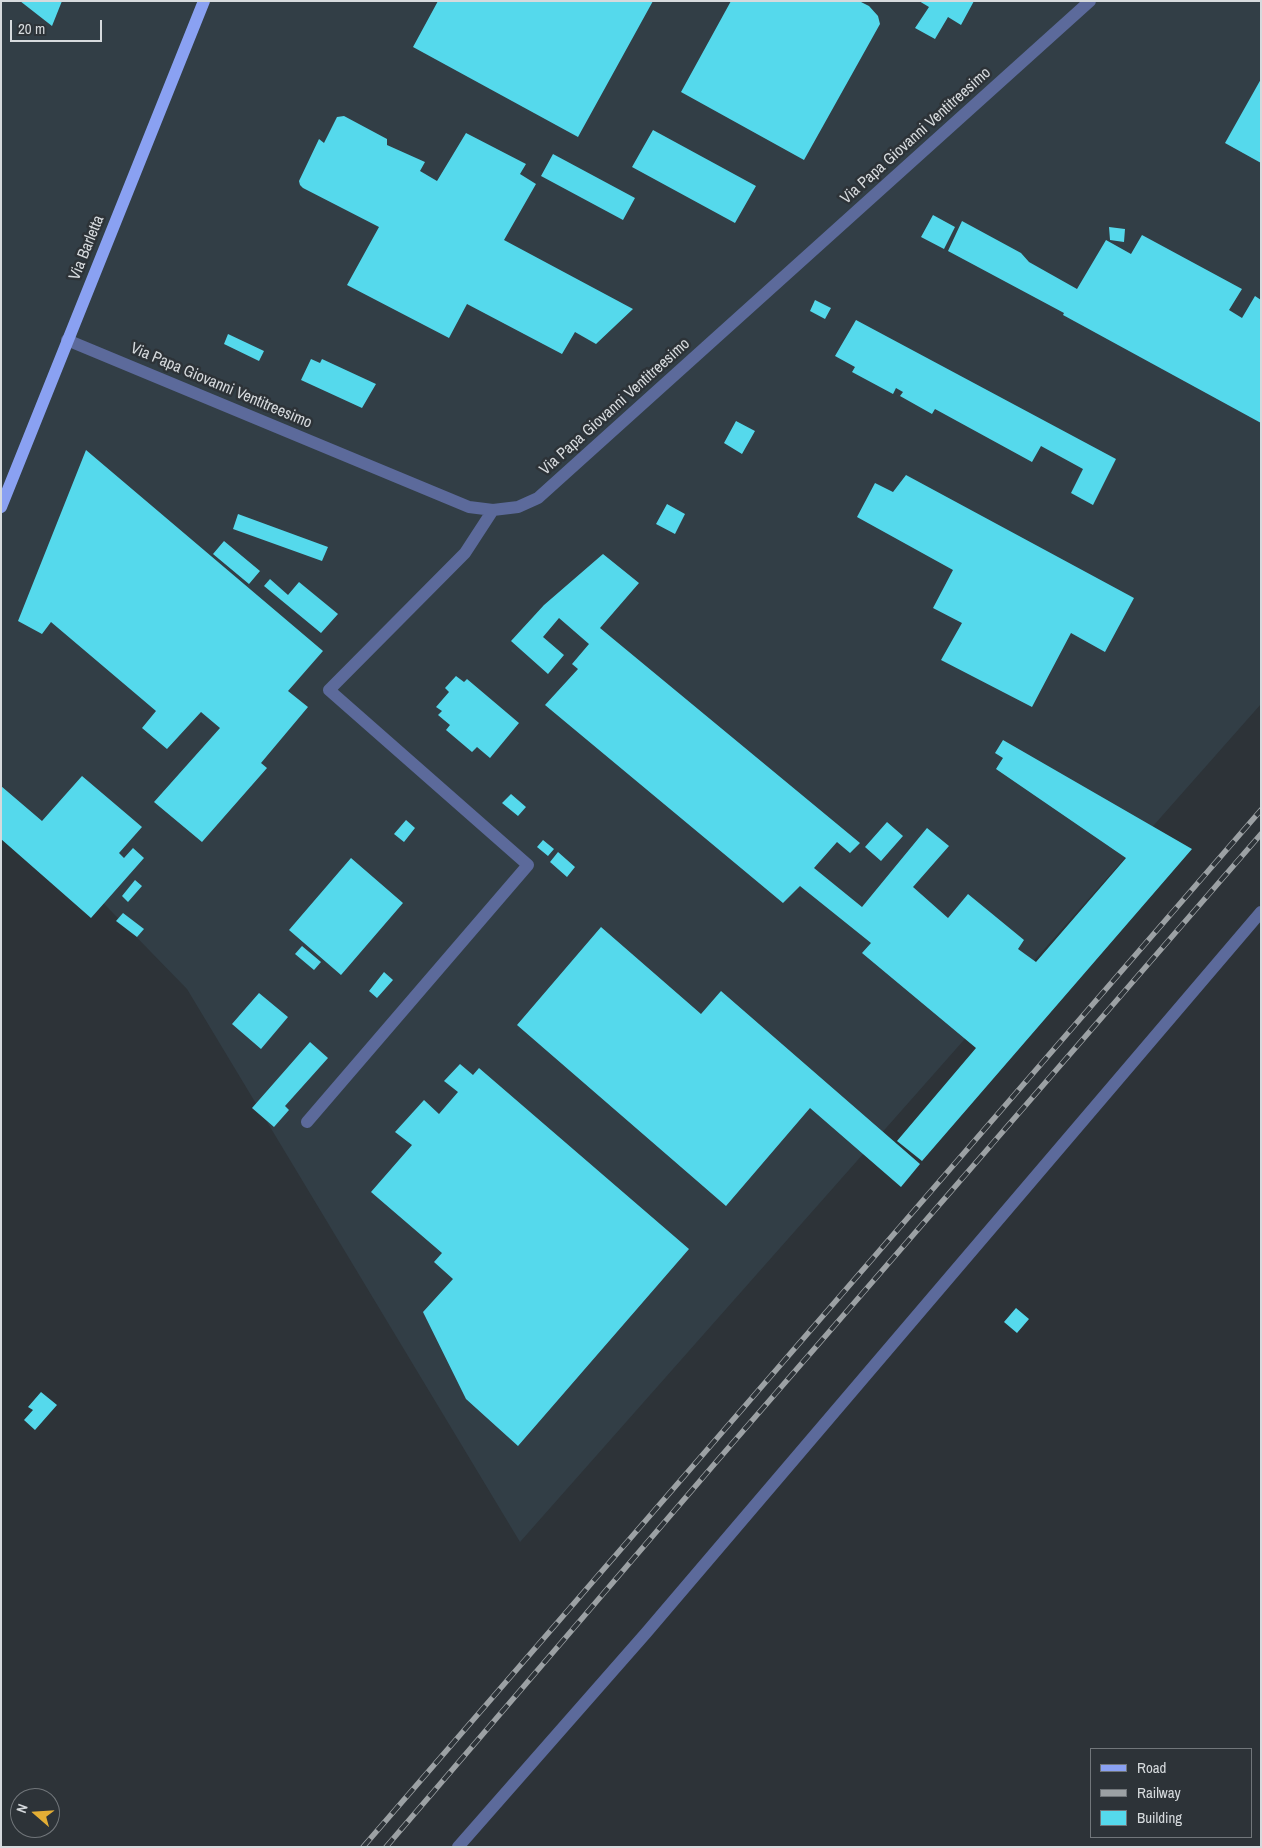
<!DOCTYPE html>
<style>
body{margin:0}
#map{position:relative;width:1262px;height:1848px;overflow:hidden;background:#2d3338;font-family:"Archivo Narrow",sans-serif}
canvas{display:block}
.frame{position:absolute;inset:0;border:2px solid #d6dadd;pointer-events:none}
.legend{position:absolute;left:1090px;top:1748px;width:162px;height:90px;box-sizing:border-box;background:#2d3338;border:1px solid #71767a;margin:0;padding:6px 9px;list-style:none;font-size:15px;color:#d6dadd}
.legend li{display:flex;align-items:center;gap:10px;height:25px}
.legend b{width:25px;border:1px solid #71767a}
.north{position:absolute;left:10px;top:1788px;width:50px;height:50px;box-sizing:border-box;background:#2d3338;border:1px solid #71767a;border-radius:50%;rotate:289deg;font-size:14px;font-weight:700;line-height:20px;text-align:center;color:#d6dadd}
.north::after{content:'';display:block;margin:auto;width:18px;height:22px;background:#e3ae35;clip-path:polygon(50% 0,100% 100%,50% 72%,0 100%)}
.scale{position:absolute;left:10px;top:20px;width:92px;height:22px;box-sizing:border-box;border:2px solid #d6dadd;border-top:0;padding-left:6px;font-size:15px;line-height:18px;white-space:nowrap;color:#d6dadd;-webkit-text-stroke:4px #2d3338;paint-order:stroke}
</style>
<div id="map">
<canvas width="1262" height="1848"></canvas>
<div class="frame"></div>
<ul class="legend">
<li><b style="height:6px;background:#8aa1f2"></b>Road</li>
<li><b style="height:6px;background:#9ca1a4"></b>Railway</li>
<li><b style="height:14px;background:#55d9ec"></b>Building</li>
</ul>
<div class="north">N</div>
<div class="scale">20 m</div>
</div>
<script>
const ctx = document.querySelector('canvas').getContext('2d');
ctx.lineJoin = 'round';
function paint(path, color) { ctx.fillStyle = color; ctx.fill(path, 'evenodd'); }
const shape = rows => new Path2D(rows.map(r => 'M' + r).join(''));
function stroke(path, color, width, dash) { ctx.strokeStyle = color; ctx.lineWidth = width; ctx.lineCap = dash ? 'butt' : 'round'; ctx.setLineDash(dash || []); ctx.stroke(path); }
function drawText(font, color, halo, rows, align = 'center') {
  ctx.font = font + ' "Archivo Narrow",sans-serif'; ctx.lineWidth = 5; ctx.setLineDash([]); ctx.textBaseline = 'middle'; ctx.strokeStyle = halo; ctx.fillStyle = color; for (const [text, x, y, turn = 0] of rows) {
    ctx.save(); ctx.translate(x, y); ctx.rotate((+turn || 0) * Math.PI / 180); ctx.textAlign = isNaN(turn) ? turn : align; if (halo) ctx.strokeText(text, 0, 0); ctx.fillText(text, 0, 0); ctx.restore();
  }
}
paint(shape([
 [1,1,1261,1,1261,704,520,1542,187,989,1,798]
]), '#323e46');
paint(shape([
 [20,1,62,1,52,26],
 [438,1,653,1,578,137,413,47],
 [731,1,859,1,869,6,878,16,880,24,804,160,681,92],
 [919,1,974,1,961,25,948,17,935,39,915,28,929,7],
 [1261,79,1261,163,1225,143],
 [344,116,387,139,387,145,425,162,420,171,437,181,466,133,526,164,520,174,536,184,504,240,633,309,596,344,575,332,562,354,467,304,449,338,347,285,379,227,303,188,300,185,299,181,319,139,324,143,337,117],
 [653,130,756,186,735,223,632,167],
 [553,154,635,198,623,220,541,176],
 [933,215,955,227,944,249,921,237],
 [962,221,1021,253,1029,262,1077,289,1106,240,1131,254,1142,235,1242,289,1229,310,1242,318,1255,296,1261,300,1261,423,1063,315,1064,313,948,251],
 [1109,227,1125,229,1124,242,1110,240],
 [815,300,831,308,825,319,810,311],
 [856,320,1116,459,1093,505,1071,493,1083,469,1041,446,1032,462,935,409,932,414,900,396,903,392,896,388,893,394,852,372,855,367,835,356],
 [228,334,264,351,259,361,224,344],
 [311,359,320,363,322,359,376,384,362,408,301,380],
 [736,421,755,431,742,454,724,443],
 [86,450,323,651,288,691,308,707,261,763,267,768,202,842,154,802,220,728,201,712,167,749,142,728,156,711,51,622,42,634,18,621],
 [906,475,1134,598,1105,652,1071,633,1032,707,941,660,962,623,933,608,953,570,857,517,875,483,893,492],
 [667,504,685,514,675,534,656,524],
 [238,514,328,547,322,561,233,529],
 [224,541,260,571,249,584,213,554],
 [603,554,639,583,600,628,860,843,850,853,837,842,814,868,862,907,927,828,949,846,913,887,948,918,968,894,1024,940,1018,949,1036,962,1126,858,996,769,1003,758,995,753,1003,740,1192,849,922,1161,897,1141,976,1048,862,953,871,943,800,886,783,903,545,705,578,669,572,664,589,644,559,618,543,637,564,655,548,674,511,641,544,605],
 [270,579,288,595,299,582,338,614,321,633,264,586],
 [456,676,464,682,467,679,519,723,490,758,477,747,472,752,446,730,450,725,438,715,442,711,436,707,449,692,445,688],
 [82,776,142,827,119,853,124,858,133,848,144,858,91,918,1,839,1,786,42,821],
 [511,794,526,807,518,816,502,803],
 [406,820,415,828,404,842,394,834],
 [887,822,903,836,881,861,865,847],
 [543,840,554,849,548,856,537,847],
 [558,852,575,867,567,877,550,862],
 [351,858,403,903,341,975,289,930],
 [135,880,142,886,128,902,122,896],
 [123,913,144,929,137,937,116,921],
 [601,927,701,1014,721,991,920,1164,901,1187,810,1108,726,1206,517,1025],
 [302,946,321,962,314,970,295,954],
 [384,972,393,980,377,998,369,991],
 [259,993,288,1017,261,1049,232,1024],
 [310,1042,328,1058,285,1106,289,1110,274,1127,252,1108],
 [460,1064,473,1075,479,1068,689,1249,518,1446,466,1399,423,1312,453,1279,434,1262,442,1253,371,1192,412,1145,395,1132,424,1100,439,1114,458,1092,444,1081],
 [1016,1308,1029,1319,1017,1333,1004,1322],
 [41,1392,57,1405,35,1430,24,1420,33,1410,28,1407]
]), '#55d9ec');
stroke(shape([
 [67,340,469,507,493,510,518,507,538,498,1090,1],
 [307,1122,528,865,329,690,465,553,493,510],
 [458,1847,646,1633,1261,912]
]), '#5c6a9b', 12);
stroke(shape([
 [1,507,204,1]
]), '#8aa1f2', 12);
const rail = shape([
 [363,1847,1261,810],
 [386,1847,717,1461,1261,834]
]);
stroke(rail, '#9ca1a4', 5.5);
stroke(rail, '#2d3338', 4, [11]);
drawText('16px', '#d6dadd', '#2d3338', [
 ["Via Papa Giovanni Ventitreesimo",916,136,-42],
 ["Via Barletta",87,248,-68],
 ["Via Papa Giovanni Ventitreesimo",221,386,23],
 ["Via Papa Giovanni Ventitreesimo",615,407,-42]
]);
</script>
